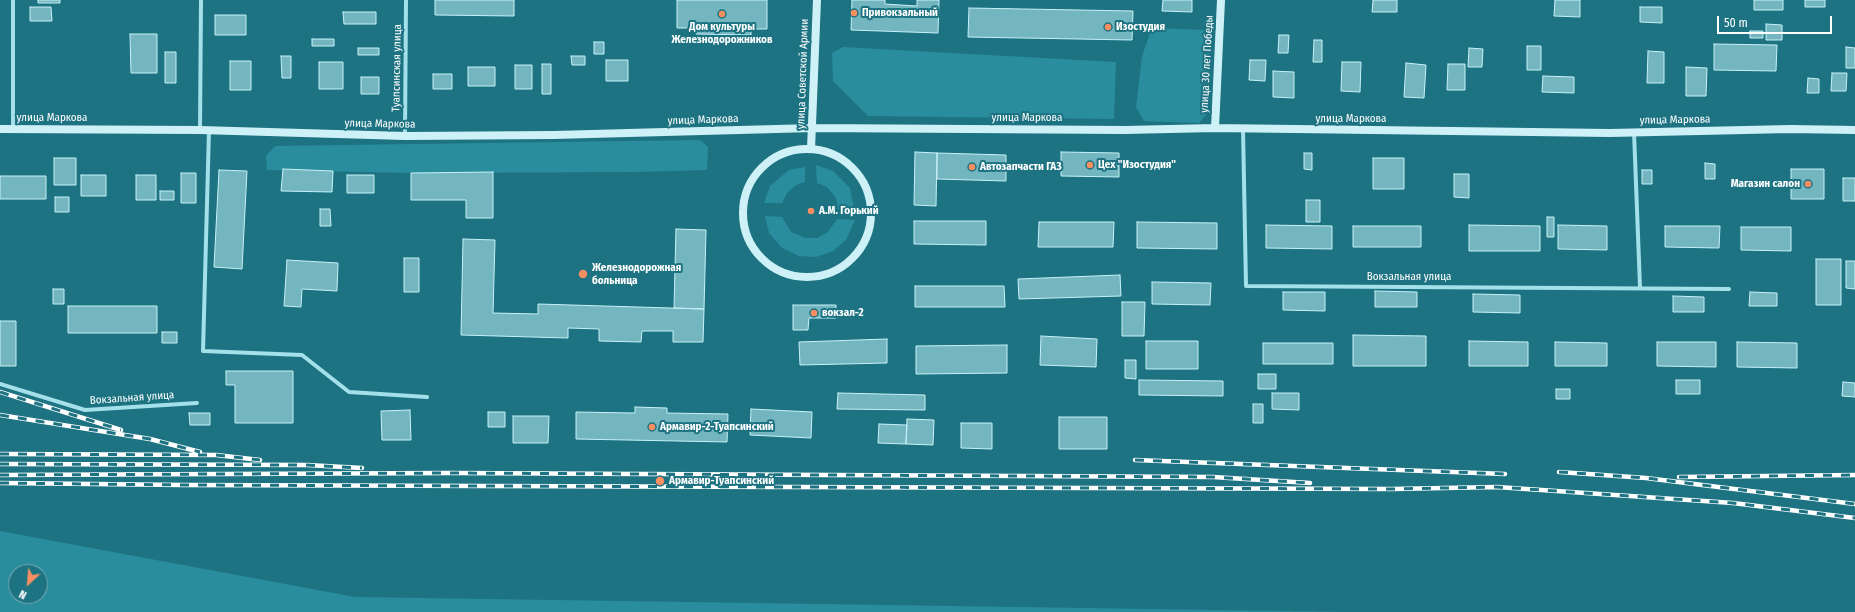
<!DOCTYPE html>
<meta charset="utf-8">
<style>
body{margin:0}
#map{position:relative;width:1855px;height:612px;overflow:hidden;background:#1d7382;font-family:"Fira Sans Condensed",sans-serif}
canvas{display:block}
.north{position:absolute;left:8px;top:564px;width:40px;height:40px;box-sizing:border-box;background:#1d7382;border:1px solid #77abb4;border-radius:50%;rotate:206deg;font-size:11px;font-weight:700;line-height:16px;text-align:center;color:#fff}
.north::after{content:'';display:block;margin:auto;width:14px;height:18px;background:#f98f61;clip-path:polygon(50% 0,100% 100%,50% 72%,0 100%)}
.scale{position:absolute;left:1717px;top:16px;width:115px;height:18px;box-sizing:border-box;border:2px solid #fff;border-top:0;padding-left:5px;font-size:12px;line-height:14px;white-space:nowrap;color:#fff;-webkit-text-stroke:3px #1d7382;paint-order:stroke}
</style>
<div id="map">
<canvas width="1855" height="612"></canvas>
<div class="north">N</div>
<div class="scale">50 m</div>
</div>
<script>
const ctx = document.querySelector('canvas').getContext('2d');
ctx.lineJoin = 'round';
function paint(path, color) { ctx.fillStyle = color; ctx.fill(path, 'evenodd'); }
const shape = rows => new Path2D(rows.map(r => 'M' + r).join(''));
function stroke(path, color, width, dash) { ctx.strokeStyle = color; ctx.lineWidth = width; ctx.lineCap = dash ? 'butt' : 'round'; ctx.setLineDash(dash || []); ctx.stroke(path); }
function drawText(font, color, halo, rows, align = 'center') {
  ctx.font = font + ' "Fira Sans Condensed",sans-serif'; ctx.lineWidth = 4; ctx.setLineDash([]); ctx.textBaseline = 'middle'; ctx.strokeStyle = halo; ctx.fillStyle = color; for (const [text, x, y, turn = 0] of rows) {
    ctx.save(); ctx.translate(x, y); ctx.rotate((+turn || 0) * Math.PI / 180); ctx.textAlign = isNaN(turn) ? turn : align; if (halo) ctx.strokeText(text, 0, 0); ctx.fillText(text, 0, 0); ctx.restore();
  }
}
paint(shape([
 [1152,28,1210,30,1208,112,1199,123,1144,121,1136,107,1142,56],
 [843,47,1116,62,1114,119,868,116,833,81,832,53],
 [700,140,708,147,707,170,634,172,411,173,267,170,266,156,275,146],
 [816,165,833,171,850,188,854,208,838,209,836,198,827,187,817,183],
 [805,167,805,182,796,185,787,193,782,203,764,203,770,186,789,170],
 [765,216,782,217,791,232,805,238,817,238,828,232,837,219,855,220,846,240,833,251,816,257,799,256,782,248,769,233],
 [0,531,355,597,1348,612,0,612],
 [16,572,40,572,40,596,16,596]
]), '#2a8d9d');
const building = shape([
 [38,0,60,0,60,3,38,3,38,0],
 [435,0,514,0,514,16,435,15,435,0],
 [677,0,767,0,767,29,751,29,751,35,696,34,696,28,677,28,677,0],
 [852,0,885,0,885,4,917,6,917,0,939,0,938,33,851,30,852,0],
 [1163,0,1192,0,1192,12,1162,11,1163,0],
 [1373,0,1397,0,1397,12,1372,12,1373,0],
 [1555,0,1580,0,1580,17,1554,16,1555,0],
 [1754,0,1783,0,1783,10,1754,10,1754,0],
 [1805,0,1825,0,1825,7,1805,7,1805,0],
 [30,7,51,7,52,21,30,21,30,7],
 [1640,7,1662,7,1662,23,1640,22,1640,7],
 [969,8,1133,11,1132,40,968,37,969,8],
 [343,12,376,12,376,24,344,24,343,12],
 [215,15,246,15,246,35,215,35,215,15],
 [1766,24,1782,25,1782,40,1766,40,1766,24],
 [1750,31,1763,31,1763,38,1750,38,1750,31],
 [130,34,157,34,157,73,131,73,130,34],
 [1279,35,1289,35,1288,53,1278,53,1279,35],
 [312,39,334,39,334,46,312,46,312,39],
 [1314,40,1322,40,1322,62,1313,62,1314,40],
 [594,42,604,42,604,54,594,54,594,42],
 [1714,44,1777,45,1776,71,1714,70,1714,44],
 [1527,46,1541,46,1541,70,1527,70,1527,46],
 [1846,47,1855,48,1855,68,1846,68,1846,47],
 [358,48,379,48,379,55,358,55,358,48],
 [1469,48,1483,49,1482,67,1468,67,1469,48],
 [1648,51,1664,52,1664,83,1647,83,1648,51],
 [165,52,176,52,176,83,165,83,165,52],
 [281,56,291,56,291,78,282,78,281,56],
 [571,56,585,56,585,65,572,65,571,56],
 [606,60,628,60,628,81,606,81,606,60],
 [1250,60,1266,60,1265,81,1249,80,1250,60],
 [230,61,251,61,251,90,230,90,230,61],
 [319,62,343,62,343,89,319,89,319,62],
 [1342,62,1361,62,1360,92,1341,91,1342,62],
 [1406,63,1426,65,1424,98,1404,97,1406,63],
 [542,64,551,64,551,94,542,94,542,64],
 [1448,64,1465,64,1465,90,1447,90,1448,64],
 [515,65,532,65,532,89,515,89,515,65],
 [468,67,495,67,495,86,468,86,468,67],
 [1686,67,1707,68,1706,96,1686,96,1686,67],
 [1273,71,1294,72,1294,98,1273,97,1273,71],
 [1832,73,1847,73,1846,91,1831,91,1832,73],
 [433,74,452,74,452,89,433,89,433,74],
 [1543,76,1574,77,1574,93,1542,92,1543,76],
 [361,77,379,77,379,94,361,94,361,77],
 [1808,78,1819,79,1819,93,1807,93,1808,78],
 [915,152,937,153,936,206,914,205,915,152],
 [1061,152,1119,153,1119,177,1061,176,1061,152],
 [937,153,1006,155,1006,181,937,179,937,153],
 [1304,153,1312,153,1312,170,1304,169,1304,153],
 [54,158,76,158,76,185,54,185,54,158],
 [1373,158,1404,158,1404,189,1373,189,1373,158],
 [1705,163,1715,164,1715,179,1705,179,1705,163],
 [283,169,333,171,332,192,281,191,283,169],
 [1791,169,1824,169,1824,199,1791,199,1791,169],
 [219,170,247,171,242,269,214,267,219,170],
 [1642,170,1652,170,1652,184,1642,184,1642,170],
 [493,172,493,218,466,218,466,200,411,200,411,173,493,172],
 [181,173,196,173,196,203,181,203,181,173],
 [1454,174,1469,174,1469,198,1454,197,1454,174],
 [81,175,106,175,106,196,81,196,81,175],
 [136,175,156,175,156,200,136,200,136,175],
 [347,175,374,175,374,193,347,193,347,175],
 [0,176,46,176,46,199,0,199,0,176],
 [1843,178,1855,178,1855,201,1843,201,1843,178],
 [160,191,174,191,174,200,160,200,160,191],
 [55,197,69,197,69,212,55,212,55,197],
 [1306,200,1320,200,1320,222,1306,222,1306,200],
 [320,209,330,209,331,226,320,226,320,209],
 [1547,217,1554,217,1554,237,1547,237,1547,217],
 [914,221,986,221,986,245,914,244,914,221],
 [1039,222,1114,222,1113,247,1038,247,1039,222],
 [1137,222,1217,223,1217,249,1137,248,1137,222],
 [1266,225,1332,226,1332,249,1266,248,1266,225],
 [1469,225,1540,226,1540,251,1469,251,1469,225],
 [1558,225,1607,226,1607,250,1558,249,1558,225],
 [1353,226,1421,226,1421,247,1353,247,1353,226],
 [1665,226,1720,226,1719,248,1665,247,1665,226],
 [1741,227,1791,227,1791,251,1741,250,1741,227],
 [676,229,706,230,704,309,674,308,676,229],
 [463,239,495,240,493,313,538,314,538,304,704,309,703,342,673,342,673,331,642,331,641,342,599,341,599,329,568,328,568,338,461,335,463,239],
 [404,258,419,258,419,292,404,292,404,258],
 [1816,259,1841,259,1841,305,1816,305,1816,259],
 [287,260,338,263,337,291,302,289,301,307,284,306,287,260],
 [1846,261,1855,261,1855,289,1846,288,1846,261],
 [1120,275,1121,296,1019,299,1018,279,1120,275],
 [1152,282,1211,283,1210,305,1152,304,1152,282],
 [915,286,1004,286,1005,307,915,307,915,286],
 [53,289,64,289,64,304,53,304,53,289],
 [1375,291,1417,292,1417,307,1375,307,1375,291],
 [1283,292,1325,292,1325,311,1283,310,1283,292],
 [1750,292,1777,293,1777,306,1749,306,1750,292],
 [1473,294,1520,295,1520,313,1473,312,1473,294],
 [1673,296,1704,297,1704,312,1673,312,1673,296],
 [1122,302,1145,302,1144,336,1122,336,1122,302],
 [793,305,836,305,836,318,809,318,808,330,793,330,793,305],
 [68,306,157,306,157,333,68,333,68,306],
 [0,321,16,321,16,366,0,366,0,321],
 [162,332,177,332,177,343,162,343,162,332],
 [1353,335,1426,336,1426,366,1353,366,1353,335],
 [1041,336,1097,339,1096,367,1040,365,1041,336],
 [887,339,887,363,800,365,799,342,887,339],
 [1146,341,1198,341,1198,369,1146,369,1146,341],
 [1469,341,1528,342,1528,366,1469,366,1469,341],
 [1555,342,1607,343,1607,366,1555,366,1555,342],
 [1657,342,1716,342,1716,367,1657,366,1657,342],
 [1737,342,1797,343,1797,368,1737,367,1737,342],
 [1263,343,1333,343,1333,364,1263,364,1263,343],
 [1007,345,1007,373,916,374,916,346,1007,345],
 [1125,360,1136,360,1136,379,1125,378,1125,360],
 [226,371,293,371,293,423,235,423,235,385,226,385,226,371],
 [1258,374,1276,374,1276,389,1258,389,1258,374],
 [1139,380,1223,381,1223,396,1139,395,1139,380],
 [1676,380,1700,380,1700,394,1676,394,1676,380],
 [1843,382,1855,383,1855,397,1842,396,1843,382],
 [1556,389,1570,389,1570,399,1556,399,1556,389],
 [838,393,925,395,925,410,837,409,838,393],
 [1272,393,1299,393,1299,410,1272,409,1272,393],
 [1253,404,1263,404,1263,423,1253,423,1253,404],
 [635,407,667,408,667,413,728,414,727,442,576,439,576,412,635,413,635,407],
 [751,409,812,412,811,438,750,435,751,409],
 [410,410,411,440,382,440,381,411,410,410],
 [488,412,505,412,505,427,488,427,488,412],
 [189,413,210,413,210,425,190,425,189,413],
 [513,416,549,416,548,443,513,443,513,416],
 [1059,417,1107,417,1107,449,1059,449,1059,417],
 [907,419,934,420,933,445,906,444,907,419],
 [961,423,992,423,992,449,961,448,961,423],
 [879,424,907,425,906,444,878,443,879,424]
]);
paint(building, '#74b6c0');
stroke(building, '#c7f1f7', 1);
stroke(shape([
 [13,129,13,0],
 [1243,129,1246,286,1729,289],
 [200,130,201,0],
 [209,130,203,351,302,355,349,392,427,397],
 [1634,132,1640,287],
 [405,136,406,0],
 [0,384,85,410,197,403]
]), '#a3e0ea', 4);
stroke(shape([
 [1215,128,1221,0],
 [0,129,200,130,405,136,554,135,813,128,1125,130,1215,128,1610,133,1790,129,1855,130],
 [811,149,817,0],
 '743 213a64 64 0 1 1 128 0a64 64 0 1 1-128 0Z'
]), '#cef1f7', 8);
const rail = shape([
 [0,392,121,430],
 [0,415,150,439,200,452],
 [0,454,216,455,260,460],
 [1135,460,1505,474],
 [0,464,307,465,362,468],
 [1559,472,1646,478,1855,504],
 [0,475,452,473,1213,477,1310,483],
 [1679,477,1855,475],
 [0,483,183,485,1392,489,1497,487,1733,503,1855,518]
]);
stroke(rail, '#fff', 4.5);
stroke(rail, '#1d7382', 3, [9]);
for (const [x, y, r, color] of [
 [854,13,4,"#f98f61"],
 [722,14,4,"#f98f61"],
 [1108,27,4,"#f98f61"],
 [1090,165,4,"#f98f61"],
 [972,167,4,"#f98f61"],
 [1808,184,4,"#f98f61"],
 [811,211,4,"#f98f61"],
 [583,274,5,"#f98f61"],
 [814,313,4,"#f98f61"],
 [652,427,4,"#f98f61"],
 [660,481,5,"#f98f61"]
]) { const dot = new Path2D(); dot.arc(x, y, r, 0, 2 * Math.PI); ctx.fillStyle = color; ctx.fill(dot); stroke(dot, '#1d7382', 1.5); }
drawText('bold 11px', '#fff', '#1d7382', [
 ["Привокзальный",862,13],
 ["Дом культуры",722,27,"center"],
 ["Железнодорожников",722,40,"center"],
 ["Изостудия",1116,27],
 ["Цех \"Изостудия\"",1098,165],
 ["Автозапчасти ГАЗ",980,167],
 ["Магазин салон",1800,184,"right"],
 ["А.М. Горький",819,211],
 ["Железнодорожная",592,268],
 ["больница",592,281],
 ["вокзал-2",822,313],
 ["Армавир-2-Туапсинский",660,427],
 ["Армавир-Туапсинский",669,481]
], 'left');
drawText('11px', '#fff', '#1d7382', [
 ["улица 30 лет Победы",1207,64,-87],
 ["Туапсинская улица",397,68,-89],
 ["улица Советской Армии",803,74,-88],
 ["улица Маркова",52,118],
 ["улица Маркова",1027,118],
 ["улица Маркова",1351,119],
 ["улица Маркова",703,120,-2],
 ["улица Маркова",1675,120,-1],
 ["улица Маркова",380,124,1],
 ["Вокзальная улица",1409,277],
 ["Вокзальная улица",132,398,-4]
]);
</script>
